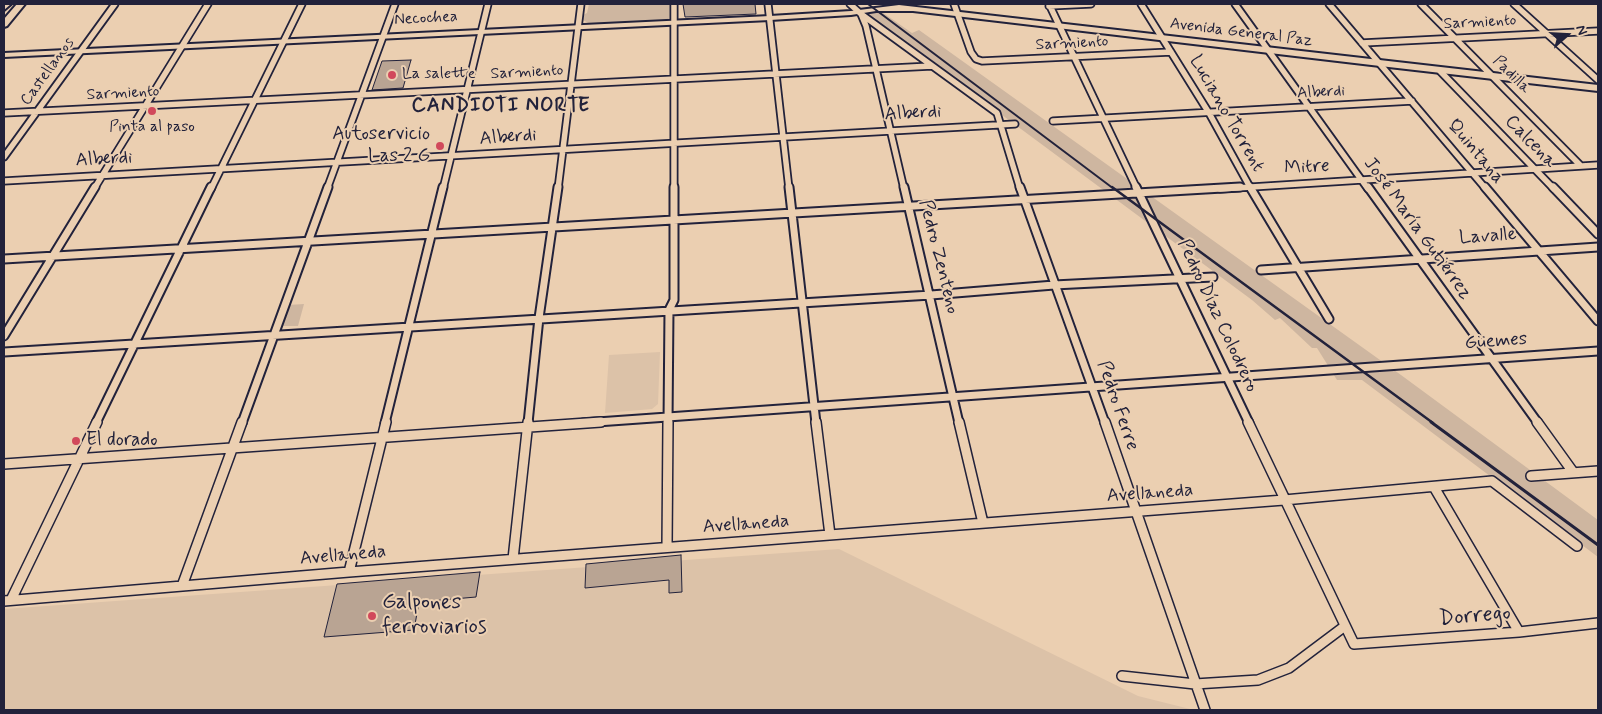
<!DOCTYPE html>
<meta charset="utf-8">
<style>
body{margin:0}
#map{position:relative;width:1602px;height:714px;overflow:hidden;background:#ebcfb1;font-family:Mynerve,sans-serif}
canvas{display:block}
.frame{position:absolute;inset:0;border:5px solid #22223b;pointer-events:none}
.north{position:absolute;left:1542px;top:10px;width:50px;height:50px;-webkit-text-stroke:4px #ebcfb1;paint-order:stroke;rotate:71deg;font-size:14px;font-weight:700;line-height:20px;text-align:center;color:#22223b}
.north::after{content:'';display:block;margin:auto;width:18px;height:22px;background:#22223b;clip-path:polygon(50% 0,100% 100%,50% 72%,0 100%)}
</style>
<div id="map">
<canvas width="1602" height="714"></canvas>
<div class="frame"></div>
<div class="north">N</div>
</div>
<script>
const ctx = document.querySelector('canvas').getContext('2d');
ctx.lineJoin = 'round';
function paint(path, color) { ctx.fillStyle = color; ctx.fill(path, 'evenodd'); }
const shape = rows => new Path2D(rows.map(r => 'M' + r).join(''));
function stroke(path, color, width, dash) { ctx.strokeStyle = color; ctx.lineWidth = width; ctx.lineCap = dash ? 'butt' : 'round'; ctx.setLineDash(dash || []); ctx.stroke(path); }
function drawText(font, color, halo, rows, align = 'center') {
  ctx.font = font + ' Mynerve,sans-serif'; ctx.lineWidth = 4; ctx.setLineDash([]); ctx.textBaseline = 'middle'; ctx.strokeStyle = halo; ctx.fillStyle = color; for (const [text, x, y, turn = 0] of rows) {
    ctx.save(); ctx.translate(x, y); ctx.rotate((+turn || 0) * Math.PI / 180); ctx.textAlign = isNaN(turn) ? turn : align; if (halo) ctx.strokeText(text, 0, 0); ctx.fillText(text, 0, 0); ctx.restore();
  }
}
paint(shape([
 [660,352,658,404,652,409,605,413,609,355],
 [839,549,1138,696,1194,710,4,710,4,609]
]), '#dcc2a8');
paint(shape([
 [589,4,672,4,671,17,664,21,590,24,581,19,581,16,587,13],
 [877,11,882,12,912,33,919,30,1401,375,1598,520,1598,557,1362,380,1337,380,1317,348,1312,348,1280,318,1275,320,1252,300,867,15,867,12],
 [304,304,298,326,280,326,288,305]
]), '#ceb6a0');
const building = shape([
 [683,4,755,4,756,14,685,17,683,4],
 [411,60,403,88,372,90,382,61,411,60],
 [681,555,682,592,669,593,669,580,585,588,586,564,681,555],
 [480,572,476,597,419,602,414,630,324,637,337,584,480,572]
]);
paint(building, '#b9a493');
stroke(building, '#22223b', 1);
const minorFar2 = shape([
 [674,4,674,189],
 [768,4,789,189],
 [850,4,861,14,866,26,904,189],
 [954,4,971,52,976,59,982,61,1171,52],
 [1049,4,1137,189],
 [1141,4,1209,113,1251,189],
 [1235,4,1368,189],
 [1329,4,1486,189],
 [1421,4,1581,166],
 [1514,4,1598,80],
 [1049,6,1091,4],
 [861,14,997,113,1020,189],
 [1362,43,1598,31],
 [1440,71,1554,189],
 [4,113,932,66],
 [1053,121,1412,101],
 [4,157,115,4],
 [4,181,1015,124],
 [94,189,208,4],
 [211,189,302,4],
 [327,189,395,4],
 [443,189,488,4],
 [558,189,581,4],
 [1220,189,1598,165]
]);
const minorFar1 = shape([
 [789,187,816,423],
 [904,187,959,423],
 [1020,187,1105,423],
 [1136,187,1249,423],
 [1250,187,1329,319],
 [1368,187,1538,423],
 [1485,187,1598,321],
 [1553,187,1598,234],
 [4,259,1240,187],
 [1261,270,1598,247],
 [4,336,95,187],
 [4,352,931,295,1054,285,1213,277],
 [96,423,211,187],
 [242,423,328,187],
 [385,423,443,187],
 [528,423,539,318,558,187],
 [583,423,1598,351],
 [668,423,669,310,674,300,674,187]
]);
const minor = shape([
 [816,422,830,535],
 [959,422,983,523],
 [1105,422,1205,710],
 [1248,422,1354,644,1519,632,1598,623],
 [1537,422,1573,472],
 [4,464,601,422],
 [1531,476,1598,471],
 [1434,487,1519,632],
 [667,547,668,422],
 [513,559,528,422],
 [349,572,386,422],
 [182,586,242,422],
 [11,600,97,422],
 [4,601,349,572,1284,500,1492,481,1577,546],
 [1122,676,1195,684,1258,680,1289,668,1345,626]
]);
const secondary = shape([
 [899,5,1598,85,1598,91,1380,66,913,11,876,11,851,15,770,20,4,57,4,53,770,16,851,11,899,5]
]);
const primary = shape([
 [4,4,11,4,4,10,4,4],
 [17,4,25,4,7,26,4,27,4,19,17,4]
]);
stroke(minorFar2, '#22223b', 9);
stroke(minorFar1, '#22223b', 11);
stroke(minor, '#22223b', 12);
stroke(secondary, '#22223b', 4);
stroke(primary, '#22223b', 4);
stroke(minorFar2, '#ebcfb1', 5.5);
stroke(minorFar1, '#ebcfb1', 7);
stroke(minor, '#ebcfb1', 9);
paint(secondary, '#ebcfb1');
paint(primary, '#ebcfb1');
stroke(shape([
 [868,4,1114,189]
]), '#22223b', 2);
stroke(shape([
 [1112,187,1433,423]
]), '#22223b', 2.5);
stroke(shape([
 [1431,422,1598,545]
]), '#22223b', 3);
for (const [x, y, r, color] of [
 [392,75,5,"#d1495b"],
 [152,111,5,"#d1495b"],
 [440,146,5,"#d1495b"],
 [76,441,5,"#d1495b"],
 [372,616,5,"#d1495b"]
]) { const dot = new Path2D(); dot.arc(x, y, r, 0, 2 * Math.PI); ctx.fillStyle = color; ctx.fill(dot); stroke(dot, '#ebcfb1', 2); }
drawText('16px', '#22223b', '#ebcfb1', [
 ["Necochea",426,19,-3],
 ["Sarmiento",1480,23,-3],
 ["Avenida General Paz",1241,33,7],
 ["Sarmiento",1072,44,-3],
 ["Castellanos",48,72,-54],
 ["Sarmiento",527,73,-3],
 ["Padilla",1511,75,45],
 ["Alberdi",1321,93,-3],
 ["Sarmiento",123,94,-3]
]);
drawText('16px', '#22223b', '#ebcfb1', [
 ["La salette",402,75],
 ["Pinta al paso",152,128,"center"]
], 'left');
drawText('19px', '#22223b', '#ebcfb1', [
 ["Alberdi",913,114,-3],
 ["Luciano Torrent",1226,114,60],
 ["Alberdi",508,138,-4],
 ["Calcena",1530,142,46],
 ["Quintana",1475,152,50],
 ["Alberdi",104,160,-3],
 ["Mitre",1307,168,-3],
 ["José María Gutiérrez",1417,229,54],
 ["Lavalle",1488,237,-4],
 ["Pedro Zenteno",938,257,76],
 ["Pedro Díaz Colodrero",1217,316,65],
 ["Güemes",1496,342,-4],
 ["Pedro Ferre",1117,406,71],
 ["Avellaneda",1150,494,-4],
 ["Avellaneda",746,525,-4],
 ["Avellaneda",343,556,-5]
]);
drawText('19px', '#22223b', '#ebcfb1', [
 ["Autoservicio",430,135],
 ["Las 2 G",430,157],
 ["El dorado",86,441,"left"]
], 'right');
ctx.letterSpacing = '1px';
drawText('bold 20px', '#22223b', '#ebcfb1', [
 ["CANDIOTI NORTE",501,107]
]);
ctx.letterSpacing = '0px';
drawText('22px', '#22223b', '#ebcfb1', [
 ["Galpones",382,603],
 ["ferroviarios",382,628]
], 'left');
drawText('22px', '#22223b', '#ebcfb1', [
 ["Dorrego",1475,617,-5]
]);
</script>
